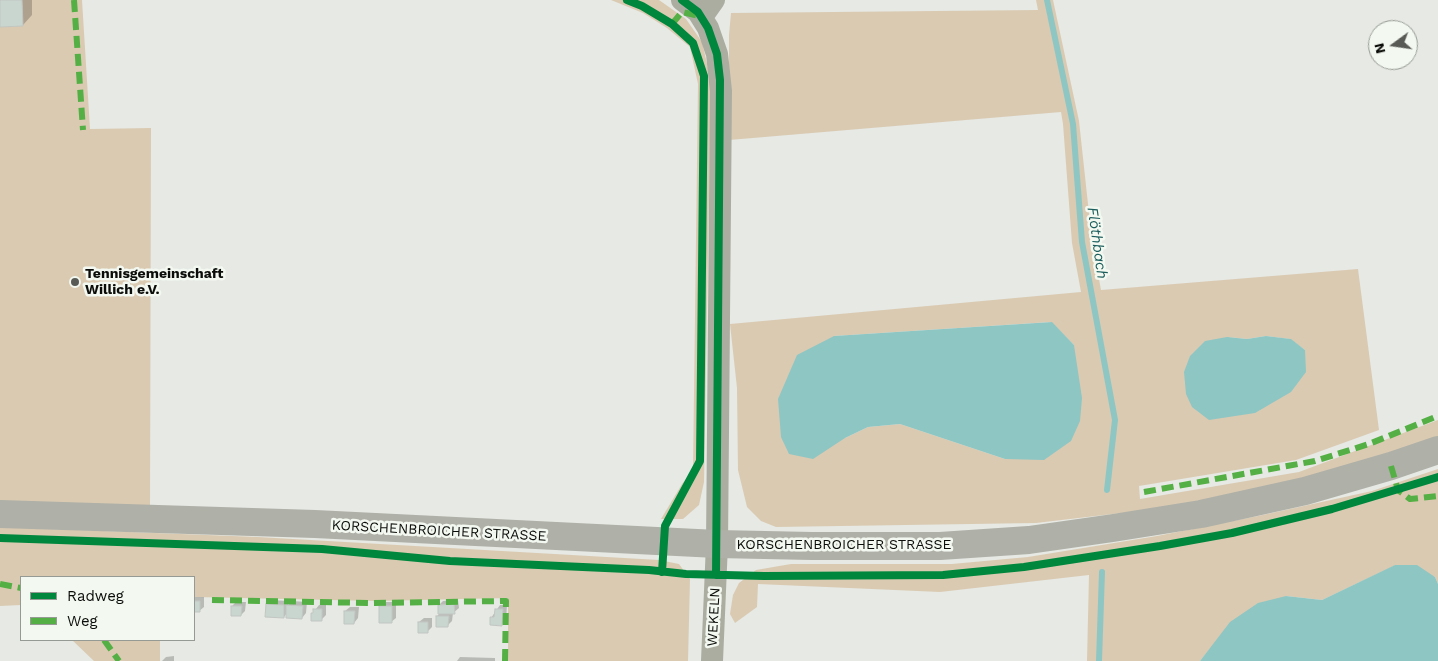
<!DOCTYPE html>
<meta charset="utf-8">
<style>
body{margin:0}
#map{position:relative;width:1438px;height:661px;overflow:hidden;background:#e6e9e4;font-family:"Work Sans",sans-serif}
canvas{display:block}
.legend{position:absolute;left:20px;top:576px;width:175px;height:65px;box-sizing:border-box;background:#f3f8f0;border:1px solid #969a94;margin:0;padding:6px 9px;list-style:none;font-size:15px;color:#0b0d0a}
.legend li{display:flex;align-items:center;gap:10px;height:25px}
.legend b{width:25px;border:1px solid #969a94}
.north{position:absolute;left:1368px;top:20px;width:50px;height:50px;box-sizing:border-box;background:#f3f8f0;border:1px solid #969a94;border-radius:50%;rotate:256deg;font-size:14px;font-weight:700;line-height:20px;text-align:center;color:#0b0d0a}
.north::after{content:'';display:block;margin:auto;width:18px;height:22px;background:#585a56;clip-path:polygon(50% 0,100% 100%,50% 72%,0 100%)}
</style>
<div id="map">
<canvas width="1438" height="661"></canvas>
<ul class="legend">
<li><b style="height:6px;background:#00873e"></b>Radweg</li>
<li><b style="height:6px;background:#54b044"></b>Weg</li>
</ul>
<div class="north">N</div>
</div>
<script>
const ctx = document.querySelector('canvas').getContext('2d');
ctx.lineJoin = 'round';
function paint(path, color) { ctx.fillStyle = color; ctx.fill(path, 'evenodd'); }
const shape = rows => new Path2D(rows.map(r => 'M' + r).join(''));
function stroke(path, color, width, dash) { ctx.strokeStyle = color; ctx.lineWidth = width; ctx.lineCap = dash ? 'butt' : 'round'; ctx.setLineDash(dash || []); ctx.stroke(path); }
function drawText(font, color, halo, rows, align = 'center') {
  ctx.font = font + ' "Work Sans",sans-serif'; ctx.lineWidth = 5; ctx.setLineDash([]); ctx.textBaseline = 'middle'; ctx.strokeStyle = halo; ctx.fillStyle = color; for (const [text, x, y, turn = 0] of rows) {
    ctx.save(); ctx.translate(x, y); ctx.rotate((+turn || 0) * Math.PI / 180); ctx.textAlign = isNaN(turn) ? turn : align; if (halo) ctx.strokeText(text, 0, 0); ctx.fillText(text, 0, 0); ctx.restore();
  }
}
paint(shape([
 [0,0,82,0,90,129,151,128,150,506,0,501],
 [611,0,659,0,686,19,702,42,711,81,704,482,699,505,683,519,661,519,682,484,693,470,698,84,690,47,667,28,643,13],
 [1036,0,1053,0,1079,121,1092,241,1101,290,1358,269,1379,430,1296,460,1139,486,1140,499,1299,472,1438,420,1438,441,1299,485,1147,510,1036,523,776,527,761,521,747,507,738,470,737,388,730,324,1081,292,1072,243,1063,124,1061,112,729,140,729,35,731,13,1038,10],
 [1051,322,1074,345,1005,459,900,424,868,427,845,438,834,336],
 [1266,336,1290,339,1305,350,1227,337,1247,339],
 [1438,469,1438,584,1435,577,1396,565,1322,600,1286,596,1209,650,1200,661,1087,661,1089,575,940,592,758,584,757,607,735,623,730,614,733,595,739,583,756,570,791,564,952,564,1028,557,1157,536,1258,516,1372,491],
 [0,527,258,537,659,560,679,564,690,579,688,661,508,661,508,598,376,601,194,597,194,577,21,577,21,605,0,606],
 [72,640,160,640,160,661,94,661]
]), '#dacab2');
paint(shape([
 [1052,322,1074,345,1082,398,1080,421,1071,441,1044,460,1005,459,900,424,868,427,845,438,813,459,789,454,781,437,778,399,797,355,834,336],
 [1266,336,1291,339,1305,350,1306,372,1291,392,1255,413,1209,420,1192,407,1186,394,1184,372,1190,356,1205,341,1227,337,1247,339],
 [1395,565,1417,565,1435,577,1438,584,1438,661,1200,661,1230,622,1258,603,1286,596,1322,600]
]), '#8ec6c4');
paint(shape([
 [0,0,32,0,32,15,23,25,0,26],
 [195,597,204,597,204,607,199,611,194,611,194,599],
 [271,600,288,601,288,605,292,601,307,602,306,613,302,618,287,613,284,617,267,605],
 [458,600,459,608,453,613,452,621,448,625,437,616,439,614,439,605,443,601],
 [236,602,246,602,245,611,241,615,232,606],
 [385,602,396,602,396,618,391,622,380,607],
 [319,605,326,605,326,615,321,620,312,614],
 [500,605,507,605,506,620,502,624,491,618],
 [350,607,359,607,358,618,354,623,345,611],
 [424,618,432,618,432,627,427,632,419,622],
 [174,656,174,661,162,661,166,657],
 [460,657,495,658,495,661,457,661]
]), '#0003');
stroke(shape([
 [1047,0,1073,124,1082,242,1115,420,1107,490],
 [1099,661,1102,572]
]), '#8ec6c4', 6);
const building = shape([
 [0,0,22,0,23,26,0,27,0,0],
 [194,601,200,601,200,612,194,612,194,601],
 [266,604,284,605,284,618,265,617,266,604],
 [454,604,455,614,438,614,438,605,454,604],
 [286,605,303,606,302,619,286,618,286,605],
 [231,606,242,606,241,616,231,616,231,606],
 [379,606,392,606,392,623,379,623,379,606],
 [313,609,322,609,322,621,311,621,311,613,313,613,313,609],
 [495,609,503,609,502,626,490,625,490,617,494,617,495,609],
 [344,611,355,611,354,624,344,624,344,611],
 [436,616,449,616,448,627,436,627,436,616],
 [418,622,428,622,428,633,418,633,418,622]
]);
paint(building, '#c9d6cf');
stroke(building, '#c2c6c2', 1);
stroke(shape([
 [682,0,698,12,708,28,717,54,721,91,717,544,712,661],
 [702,17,714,0]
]), '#acada1', 22);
stroke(shape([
 [0,514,315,524,717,544,812,546,940,546,1029,540,1113,528,1201,514,1305,491,1391,466,1438,450]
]), '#afb0a7', 28);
stroke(shape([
 [74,0,83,130],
 [672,24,682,12,699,16],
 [1391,466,1398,490,1410,499,1438,496],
 [1144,492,1315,461,1369,444,1438,416],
 [0,584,21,588],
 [212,600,371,603,506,601,505,661],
 [104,640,119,661]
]), '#54b044', 6, [12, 6]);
stroke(shape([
 [627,0,642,6,672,24,693,43,704,76,700,461,665,526,662,572],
 [682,0,698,12,708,28,717,54,720,80,716,575],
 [0,538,322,549,450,561,649,570,686,574,764,576,943,575,1024,567,1160,546,1232,533,1332,509,1438,477]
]), '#00873e', 8);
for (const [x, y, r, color] of [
 [75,282,5,"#585a56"]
]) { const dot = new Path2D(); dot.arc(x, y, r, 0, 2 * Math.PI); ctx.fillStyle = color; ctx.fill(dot); stroke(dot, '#f3f8f0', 2); }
drawText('bold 14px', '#0b0d0a', '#f3f8f0', [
 ["Tennisgemeinschaft",85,274],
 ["Willich e.V.",85,290]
], 'left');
drawText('14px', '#0b0d0a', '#f3f8f0', [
 ["KORSCHENBROICHER STRASSE",439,531,3],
 ["KORSCHENBROICHER STRASSE",844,545],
 ["WEKELN",714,617,-87]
]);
drawText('italic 15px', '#1b5d5c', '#f3f8f0', [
 ["Flöthbach",1097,243,82]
]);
</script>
